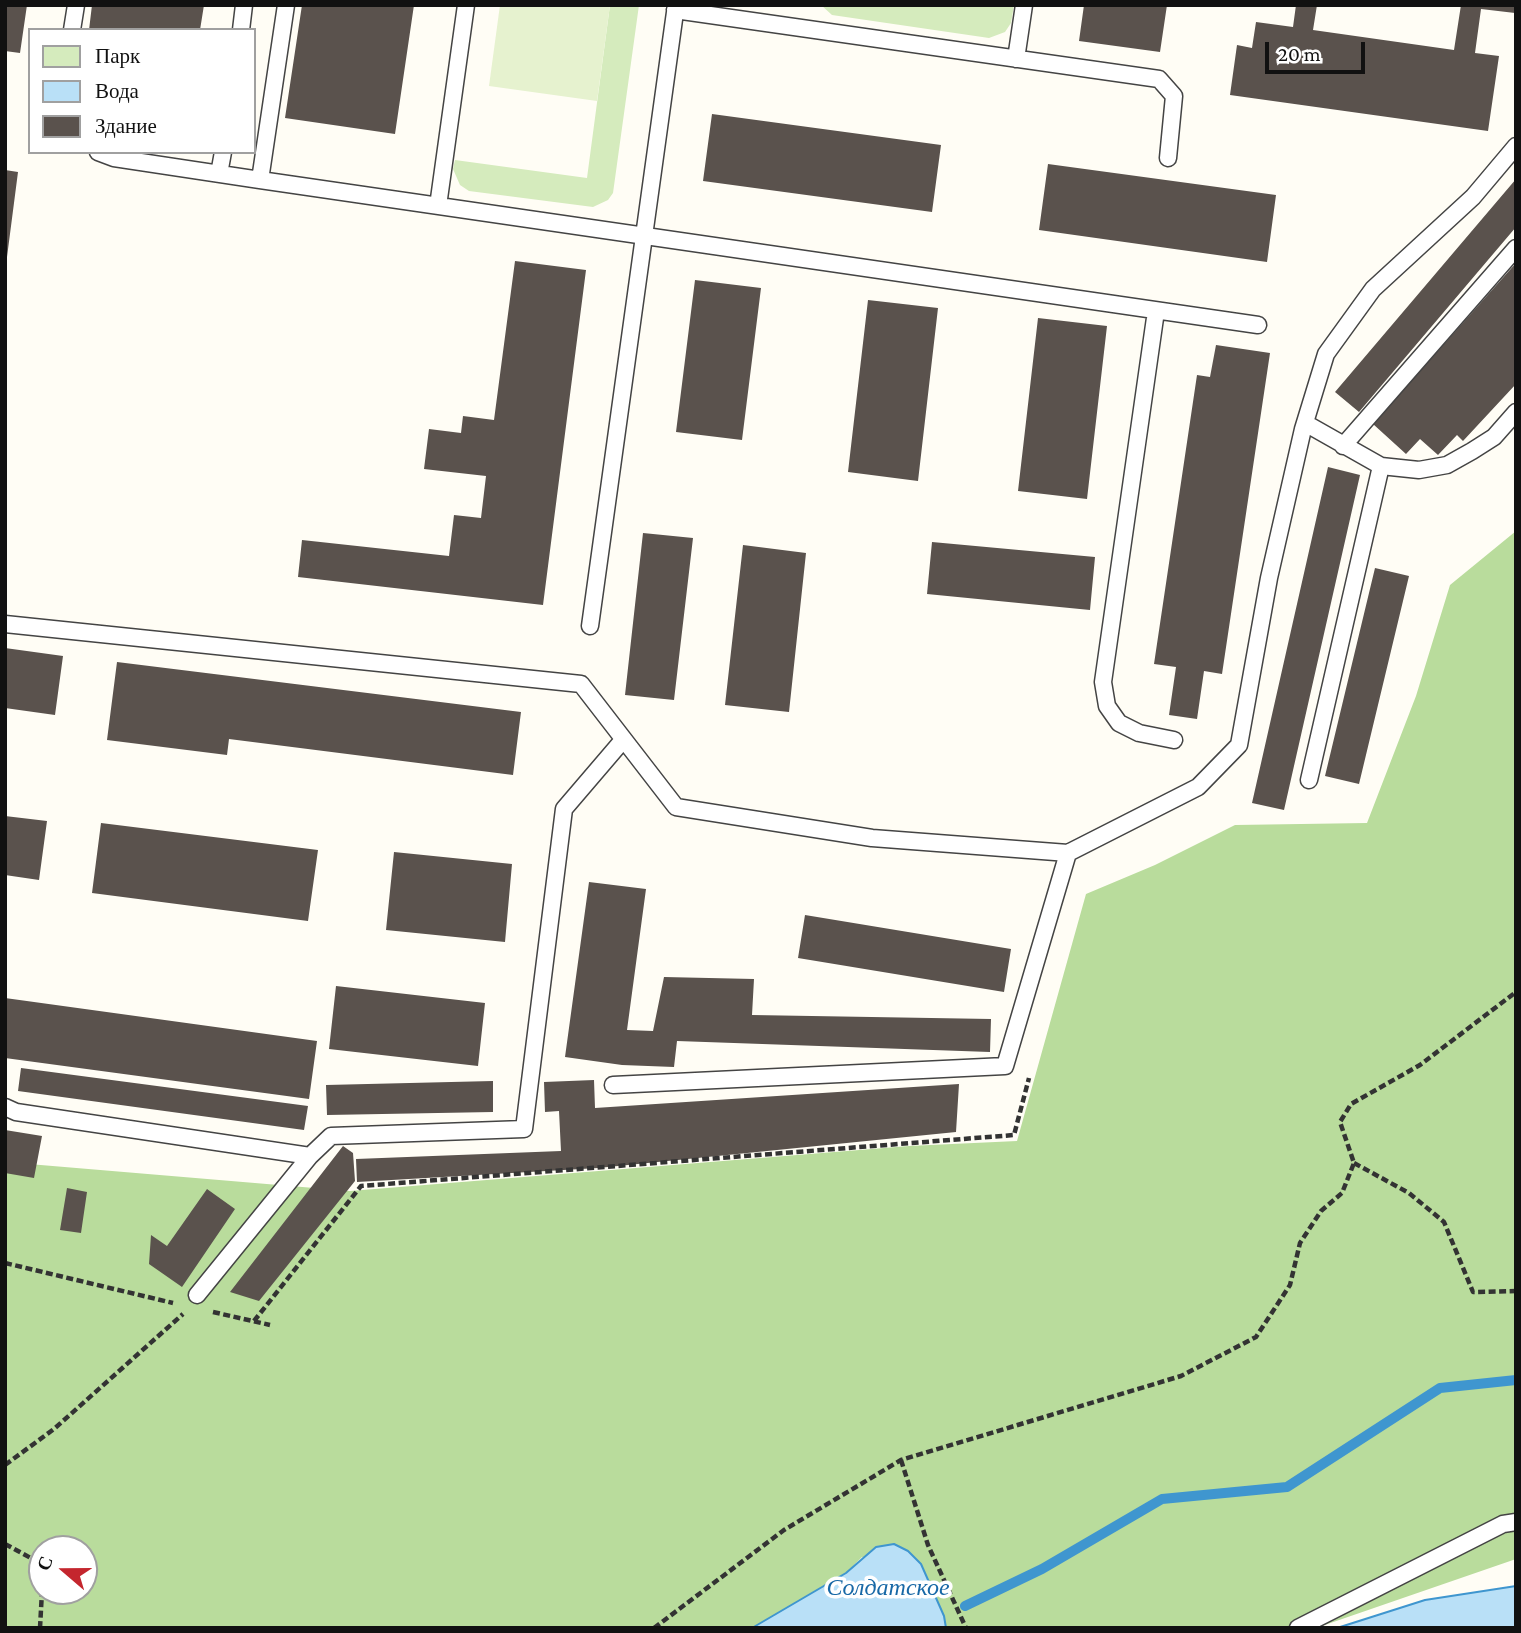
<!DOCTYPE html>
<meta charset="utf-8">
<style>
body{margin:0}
#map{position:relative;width:1521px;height:1633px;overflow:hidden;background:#fffdf5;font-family:"Crimson Pro",serif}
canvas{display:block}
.frame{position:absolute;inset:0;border:7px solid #111;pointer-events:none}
.legend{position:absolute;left:28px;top:28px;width:228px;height:126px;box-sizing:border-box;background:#fff;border:2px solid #a0a0a0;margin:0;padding:9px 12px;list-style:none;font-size:21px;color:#111}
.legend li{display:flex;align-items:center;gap:14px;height:35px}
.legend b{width:35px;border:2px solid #a0a0a0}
.north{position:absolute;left:28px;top:1535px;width:70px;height:70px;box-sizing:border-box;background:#fff;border:2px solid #a0a0a0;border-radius:50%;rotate:290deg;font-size:19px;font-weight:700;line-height:28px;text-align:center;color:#111}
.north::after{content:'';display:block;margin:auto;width:24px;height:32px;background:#c4262e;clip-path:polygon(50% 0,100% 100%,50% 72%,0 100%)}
.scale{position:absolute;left:1265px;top:42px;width:100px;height:32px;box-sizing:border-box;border:4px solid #111;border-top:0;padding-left:9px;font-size:21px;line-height:24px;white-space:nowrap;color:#111;-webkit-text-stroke:5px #fff;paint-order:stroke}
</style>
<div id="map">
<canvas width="1521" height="1633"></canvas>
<div class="frame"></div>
<ul class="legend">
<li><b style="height:19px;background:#d5ebbd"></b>Парк</li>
<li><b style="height:19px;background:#b9e0f7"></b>Вода</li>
<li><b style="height:19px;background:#5a524d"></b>Здание</li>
</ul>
<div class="north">С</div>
<div class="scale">20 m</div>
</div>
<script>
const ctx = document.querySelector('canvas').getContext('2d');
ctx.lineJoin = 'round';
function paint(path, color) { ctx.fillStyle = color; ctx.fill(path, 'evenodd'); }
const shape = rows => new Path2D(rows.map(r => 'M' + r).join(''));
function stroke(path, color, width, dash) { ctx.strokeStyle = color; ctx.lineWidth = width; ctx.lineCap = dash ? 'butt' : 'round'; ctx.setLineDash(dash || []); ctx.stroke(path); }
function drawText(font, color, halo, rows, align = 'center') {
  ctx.font = font + ' "Crimson Pro",serif'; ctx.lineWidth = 7; ctx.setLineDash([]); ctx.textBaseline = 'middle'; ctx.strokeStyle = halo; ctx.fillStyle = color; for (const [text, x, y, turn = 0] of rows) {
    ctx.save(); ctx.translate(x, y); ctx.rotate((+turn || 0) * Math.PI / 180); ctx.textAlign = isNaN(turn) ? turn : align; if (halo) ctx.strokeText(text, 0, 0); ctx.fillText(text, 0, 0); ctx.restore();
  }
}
paint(shape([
 [610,5,639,5,613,193,608,200,593,207,469,191,460,185,453,169,455,160,587,178],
 [821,5,1014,5,1011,23,1005,32,989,38,832,15]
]), '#d5ebbd');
paint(shape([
 [1516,531,1516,1559,1316,1628,946,1628,944,1616,862,1557,846,1573,752,1628,5,1628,5,1162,350,1191,909,1146,1017,1141,1086,894,1155,865,1235,825,1367,823,1416,696,1450,585],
 [42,1549,84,1549,84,1591,42,1591]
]), '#b9dc9c');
paint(shape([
 [500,5,610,5,597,101,489,86]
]), '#e6f2cf');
const water = shape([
 [894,1544,908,1551,921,1564,944,1616,946,1628,752,1628,846,1573,876,1547,894,1544],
 [1516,1586,1516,1628,1337,1628,1425,1600,1516,1586]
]);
paint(water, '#b9e0f7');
stroke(water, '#3f96cf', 2);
stroke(shape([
 [965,1606,1042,1569,1162,1499,1287,1487,1440,1388,1516,1380]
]), '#3f96cf', 10);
paint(shape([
 [5,5,27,5,20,53,5,51],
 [92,5,204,5,200,30,89,30],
 [302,5,414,5,395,134,285,118],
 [1084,5,1167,5,1160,52,1079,41],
 [1296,5,1317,5,1313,30,1454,50,1461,5,1516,5,1515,13,1481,9,1475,53,1499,56,1488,131,1230,95,1237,45,1252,48,1256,22,1293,27],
 [712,114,941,145,932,212,703,181],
 [1048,164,1276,195,1267,262,1039,230],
 [5,170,18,172,7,257,5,257],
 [1516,179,1516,227,1359,412,1335,392],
 [515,261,586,270,543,605,298,577,302,540,449,556,454,515,481,518,486,476,424,469,429,429,461,433,463,416,494,420],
 [1516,263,1516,384,1463,441,1457,435,1438,455,1420,439,1406,454,1373,424],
 [695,280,761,288,742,440,676,432],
 [868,300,938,308,918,481,848,472],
 [1038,318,1107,326,1087,499,1018,491],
 [1216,345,1270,353,1222,674,1204,671,1197,719,1169,715,1176,667,1154,664,1197,375,1210,377],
 [1328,467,1360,475,1284,810,1252,803],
 [643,533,693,538,674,700,625,695],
 [932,542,1095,557,1090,610,927,594],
 [743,545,806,553,789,712,725,705],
 [1375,568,1409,576,1359,784,1325,776],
 [5,648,63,656,55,715,5,708],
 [117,662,521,712,513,775,229,739,227,755,107,740],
 [5,816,47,821,39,880,5,875],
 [101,823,318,850,308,921,92,893],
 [394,852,512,864,505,942,386,930],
 [589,882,646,889,627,1030,653,1031,664,977,754,979,752,1015,991,1019,990,1052,677,1041,674,1067,622,1065,565,1057],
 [805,915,1011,949,1004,992,798,958],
 [336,986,485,1003,478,1066,329,1049],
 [5,998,317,1041,309,1099,5,1058],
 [21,1068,308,1106,304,1130,18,1091],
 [594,1080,595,1108,959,1084,956,1132,598,1168,357,1182,356,1159,561,1151,559,1111,545,1112,544,1082],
 [493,1081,493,1112,327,1115,326,1085],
 [5,1130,42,1136,34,1178,5,1173],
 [343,1146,353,1153,355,1181,259,1301,230,1292],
 [67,1188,87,1192,81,1233,60,1230],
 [207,1189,235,1209,182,1287,149,1264,151,1235,167,1246]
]), '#5a524d');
const lane = shape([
 [675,10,1159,79,1174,96,1168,158],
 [72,30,76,5],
 [241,30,244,5],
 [1016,59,1024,5],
 [98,152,114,158,260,180,1258,325],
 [219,174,223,152],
 [260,180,286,5],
 [438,206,466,5],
 [1156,311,1103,682,1107,706,1119,723,1139,733,1174,740],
 [1305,423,1381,466,1419,470,1447,465,1472,451,1494,437,1516,412],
 [1343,446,1516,248],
 [5,624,581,684,676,807,872,838,1068,853,1198,787,1239,745,1269,578,1303,429,1326,354,1373,289,1473,197,1516,146],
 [590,626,676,5],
 [1309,780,1381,466],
 [613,1085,1005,1066,1068,853],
 [5,1107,16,1112,310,1156,197,1295],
 [310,1156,331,1136,524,1129,564,809,623,740],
 [1298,1628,1503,1524,1516,1522]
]);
stroke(lane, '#444', 19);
stroke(shape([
 [1354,1163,1409,1193,1444,1222,1473,1292,1516,1291],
 [5,1263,173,1303],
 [213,1312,270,1325],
 [254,1321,361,1186,1014,1135,1029,1078],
 [901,1460,928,1545,966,1628],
 [5,1465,54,1429,183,1314],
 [5,1544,40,1563,42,1585],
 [40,1628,42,1591],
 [654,1628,784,1530,901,1460,1181,1376,1256,1337,1290,1285,1300,1243,1321,1211,1342,1193,1354,1163,1340,1122,1351,1104,1420,1065,1516,992]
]), '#333', 4.5, [7, 3.5]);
stroke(lane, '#fff', 16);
drawText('italic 24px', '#1768a6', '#fff', [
 ["Солдатское",888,1588]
]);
</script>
